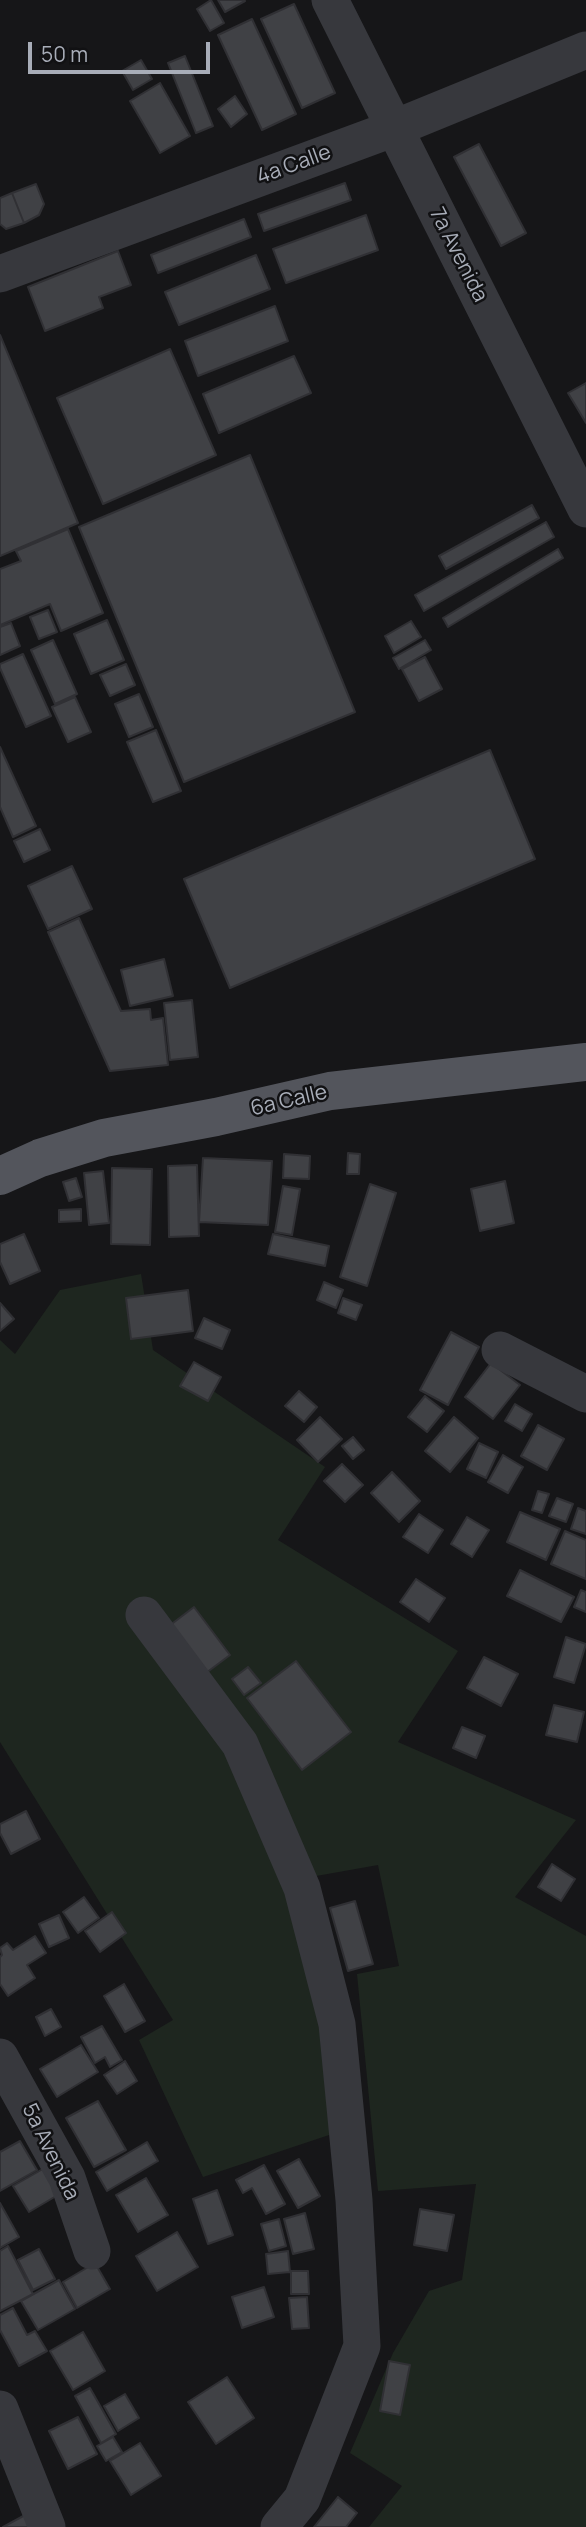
<!DOCTYPE html>
<style>
body{margin:0}
#map{position:relative;width:586px;height:2527px;overflow:hidden;background:#161618;font-family:Manrope,sans-serif}
canvas{display:block}
.scale{position:absolute;left:28px;top:42px;width:182px;height:32px;box-sizing:border-box;border:4px solid #a8adb8;border-top:0;padding-left:9px;font-size:21px;line-height:24px;white-space:nowrap;color:#a8adb8;-webkit-text-stroke:5px #111113;paint-order:stroke}
</style>
<div id="map">
<canvas width="586" height="2527"></canvas>
<div class="scale">50 m</div>
</div>
<script>
const ctx = document.querySelector('canvas').getContext('2d');
ctx.lineJoin = 'round';
function paint(path, color) { ctx.fillStyle = color; ctx.fill(path, 'evenodd'); }
const shape = rows => new Path2D(rows.map(r => 'M' + r).join(''));
function stroke(path, color, width, dash) { ctx.strokeStyle = color; ctx.lineWidth = width; ctx.lineCap = dash ? 'butt' : 'round'; ctx.setLineDash(dash || []); ctx.stroke(path); }
function drawText(font, color, halo, rows, align = 'center') {
  ctx.font = font + ' Manrope,sans-serif'; ctx.lineWidth = 5; ctx.setLineDash([]); ctx.textBaseline = 'middle'; ctx.strokeStyle = halo; ctx.fillStyle = color; for (const [text, x, y, turn = 0] of rows) {
    ctx.save(); ctx.translate(x, y); ctx.rotate((+turn || 0) * Math.PI / 180); ctx.textAlign = isNaN(turn) ? turn : align; if (halo) ctx.strokeText(text, 0, 0); ctx.fillText(text, 0, 0); ctx.restore();
  }
}
paint(shape([
 [141,1274,153,1350,325,1467,278,1540,458,1651,398,1742,576,1820,515,1897,586,1936,586,2527,369,2527,402,2486,350,2453,393,2353,429,2291,462,2280,476,2184,378,2191,357,1974,399,1966,378,1865,305,1878,332,2134,203,2177,139,2040,173,2020,0,1742,0,1340,15,1354,60,1290]
]), '#1e261f');
const building = shape([
 [211,0,224,23,210,31,197,9,211,0],
 [218,0,244,0,245,1,225,12,218,0],
 [294,4,335,93,302,108,261,19,294,4],
 [252,19,296,114,262,130,218,35,252,19],
 [185,56,213,126,196,133,168,63,185,56],
 [141,60,152,79,133,90,122,71,141,60],
 [160,83,190,136,160,153,130,101,160,83],
 [235,96,247,114,231,127,218,109,235,96],
 [479,144,526,233,501,246,454,157,479,144],
 [345,183,351,200,264,231,258,214,345,183],
 [36,184,44,204,39,215,24,223,12,193,36,184],
 [12,193,24,223,6,229,0,224,0,198,12,193],
 [366,215,378,250,286,283,273,249,366,215],
 [244,219,251,237,158,273,151,255,244,219],
 [118,251,131,285,99,297,103,308,45,331,28,287,118,251],
 [256,255,270,289,179,325,165,292,256,255],
 [275,306,288,341,198,376,185,341,275,306],
 [0,335,78,523,0,556,0,335],
 [170,349,216,455,103,504,57,398,170,349],
 [294,356,311,393,219,433,203,394,294,356],
 [586,383,586,423,568,393,586,383],
 [250,455,355,712,184,782,79,527,250,455],
 [532,505,539,518,446,569,439,556,532,505],
 [546,522,554,537,424,611,415,595,546,522],
 [68,529,103,613,61,631,50,604,0,625,0,569,21,561,16,551,68,529],
 [558,549,563,558,448,627,443,618,558,549],
 [48,610,57,632,39,639,30,617,48,610],
 [107,620,124,660,91,674,74,634,107,620],
 [411,621,421,637,394,653,385,636,411,621],
 [11,623,20,646,0,655,0,627,11,623],
 [53,640,77,694,55,704,31,650,53,640],
 [425,640,431,650,399,669,393,658,425,640],
 [23,654,51,716,26,727,0,668,0,664,23,654],
 [425,657,442,689,419,701,402,669,425,657],
 [126,664,135,685,110,696,100,675,126,664],
 [139,694,153,727,129,737,115,704,139,694],
 [75,697,91,732,68,742,52,707,75,697],
 [156,730,181,791,153,802,127,742,156,730],
 [0,747,36,826,13,837,0,807,0,747],
 [490,750,535,859,230,988,184,879,490,750],
 [40,829,50,850,24,862,14,841,40,829],
 [72,866,92,909,48,929,28,886,72,866],
 [79,918,121,1011,150,1009,151,1020,163,1018,168,1065,110,1071,48,932,79,918],
 [164,959,173,996,130,1006,121,970,164,959],
 [192,1000,198,1057,170,1060,164,1003,192,1000],
 [348,1153,360,1154,359,1174,347,1174,348,1153],
 [284,1154,310,1156,309,1179,283,1178,284,1154],
 [203,1158,272,1161,268,1225,199,1222,203,1158],
 [197,1165,199,1236,169,1237,168,1166,197,1165],
 [112,1168,152,1169,150,1245,111,1244,112,1168],
 [103,1171,109,1223,89,1225,84,1173,103,1171],
 [76,1178,82,1197,69,1201,63,1182,76,1178],
 [505,1181,514,1223,480,1231,471,1189,505,1181],
 [370,1184,396,1193,367,1286,340,1277,370,1184],
 [283,1186,300,1189,292,1235,275,1232,283,1186],
 [81,1209,81,1221,59,1222,59,1210,81,1209],
 [24,1234,40,1271,10,1284,0,1262,0,1244,24,1234],
 [273,1234,329,1246,325,1266,268,1254,273,1234],
 [324,1282,343,1290,336,1308,317,1300,324,1282],
 [188,1290,193,1331,131,1339,126,1298,188,1290],
 [343,1298,362,1305,356,1320,338,1313,343,1298],
 [0,1303,14,1319,0,1331,0,1303],
 [204,1318,230,1330,222,1349,195,1338,204,1318],
 [451,1332,479,1347,448,1405,420,1390,451,1332],
 [194,1362,221,1377,208,1401,180,1386,194,1362],
 [491,1363,520,1385,493,1419,465,1397,491,1363],
 [299,1391,317,1407,304,1422,285,1406,299,1391],
 [425,1396,444,1411,427,1432,408,1417,425,1396],
 [515,1404,532,1414,522,1431,505,1421,515,1404],
 [320,1417,342,1439,318,1462,297,1440,320,1417],
 [454,1417,478,1438,450,1472,425,1451,454,1417],
 [538,1425,564,1439,547,1470,521,1456,538,1425],
 [353,1437,364,1450,353,1459,342,1446,353,1437],
 [479,1443,498,1452,486,1478,467,1469,479,1443],
 [503,1455,523,1467,508,1493,488,1482,503,1455],
 [342,1464,363,1485,345,1502,324,1481,342,1464],
 [392,1472,420,1501,399,1522,371,1493,392,1472],
 [538,1491,549,1494,542,1513,532,1510,538,1491],
 [557,1498,573,1504,566,1522,549,1516,557,1498],
 [578,1508,586,1511,586,1534,571,1529,578,1508],
 [520,1512,560,1529,546,1560,507,1542,520,1512],
 [419,1514,443,1530,428,1553,403,1537,419,1514],
 [467,1517,489,1530,472,1557,451,1544,467,1517],
 [565,1531,586,1540,586,1579,551,1564,565,1531],
 [520,1570,574,1597,561,1622,507,1596,520,1570],
 [416,1579,445,1598,429,1622,400,1602,416,1579],
 [581,1590,586,1592,586,1612,574,1607,581,1590],
 [194,1607,230,1655,206,1673,169,1626,194,1607],
 [566,1637,586,1644,574,1683,554,1677,566,1637],
 [484,1657,518,1674,501,1706,467,1688,484,1657],
 [296,1661,351,1732,302,1770,247,1698,296,1661],
 [248,1667,261,1683,244,1695,232,1679,248,1667],
 [554,1705,584,1712,577,1742,546,1735,554,1705],
 [462,1727,485,1736,476,1758,453,1748,462,1727],
 [26,1811,40,1839,11,1854,0,1833,0,1824,26,1811],
 [552,1864,575,1879,561,1901,538,1887,552,1864],
 [84,1897,99,1918,78,1933,63,1912,84,1897],
 [355,1901,373,1964,348,1971,330,1908,355,1901],
 [112,1912,126,1933,100,1952,85,1931,112,1912],
 [59,1915,69,1938,49,1947,39,1924,59,1915],
 [35,1936,46,1953,27,1965,35,1978,8,1996,0,1984,0,1957,2,1955,0,1948,7,1943,13,1950,35,1936],
 [124,1984,145,2021,125,2032,104,1996,124,1984],
 [51,2009,61,2027,45,2036,36,2017,51,2009],
 [102,2026,122,2060,110,2067,105,2057,95,2063,81,2037,102,2026],
 [81,2045,98,2072,57,2097,40,2069,81,2045],
 [125,2061,137,2081,117,2094,104,2075,125,2061],
 [98,2101,126,2150,94,2167,66,2118,98,2101],
 [20,2141,37,2170,0,2191,0,2152,20,2141],
 [147,2142,158,2161,107,2191,96,2172,147,2142],
 [299,2159,320,2196,298,2208,277,2171,299,2159],
 [264,2165,285,2204,266,2214,252,2188,243,2193,236,2180,264,2165],
 [48,2166,63,2192,29,2212,13,2186,48,2166],
 [146,2178,168,2215,138,2232,116,2195,146,2178],
 [217,2190,233,2235,208,2244,193,2199,217,2190],
 [0,2203,19,2237,0,2248,0,2203],
 [420,2209,454,2215,447,2251,414,2245,420,2209],
 [305,2213,314,2249,293,2254,284,2219,305,2213],
 [279,2219,286,2246,269,2251,261,2224,279,2219],
 [177,2232,198,2267,157,2291,136,2256,177,2232],
 [8,2246,33,2294,0,2311,0,2251,8,2246],
 [39,2249,55,2279,33,2290,18,2260,39,2249],
 [288,2251,290,2272,268,2274,266,2254,288,2251],
 [95,2263,110,2289,77,2308,63,2282,95,2263],
 [291,2271,308,2271,309,2294,291,2294,291,2271],
 [59,2280,75,2309,38,2330,21,2301,59,2280],
 [264,2287,274,2317,242,2328,232,2297,264,2287],
 [307,2297,309,2328,292,2329,289,2298,307,2297],
 [13,2308,27,2335,35,2331,47,2351,19,2366,0,2330,0,2315,13,2308],
 [83,2332,105,2371,73,2390,50,2351,83,2332],
 [389,2361,410,2365,400,2415,380,2411,389,2361],
 [227,2377,254,2418,216,2444,188,2402,227,2377],
 [90,2388,116,2434,101,2443,75,2396,90,2388],
 [125,2394,139,2418,118,2431,104,2406,125,2394],
 [78,2417,97,2454,68,2469,49,2431,78,2417],
 [113,2437,122,2452,106,2461,97,2446,113,2437],
 [140,2443,161,2476,131,2495,110,2461,140,2443],
 [338,2497,357,2513,346,2527,314,2527,338,2497],
 [27,2514,34,2527,3,2527,27,2514]
]);
paint(building, '#404145');
stroke(building, '#303034', 2);
stroke(shape([
 [330,0,586,509],
 [0,274,395,128,586,50],
 [500,1350,586,1394],
 [144,1615,240,1744,302,1888,337,2024,354,2200,362,2346,302,2499,279,2527],
 [0,2057,67,2178,92,2251],
 [0,2409,47,2527]
]), '#37383d', 37);
stroke(shape([
 [0,1176,40,1158,104,1138,216,1117,330,1091,586,1062]
]), '#53555c', 38);
drawText('21px', '#a8adb8', '#111113', [
 ["4a Calle",294,165,-20],
 ["7a Avenida",458,255,63],
 ["6a Calle",289,1101,-13],
 ["5a Avenida",50,2152,64]
]);
</script>
